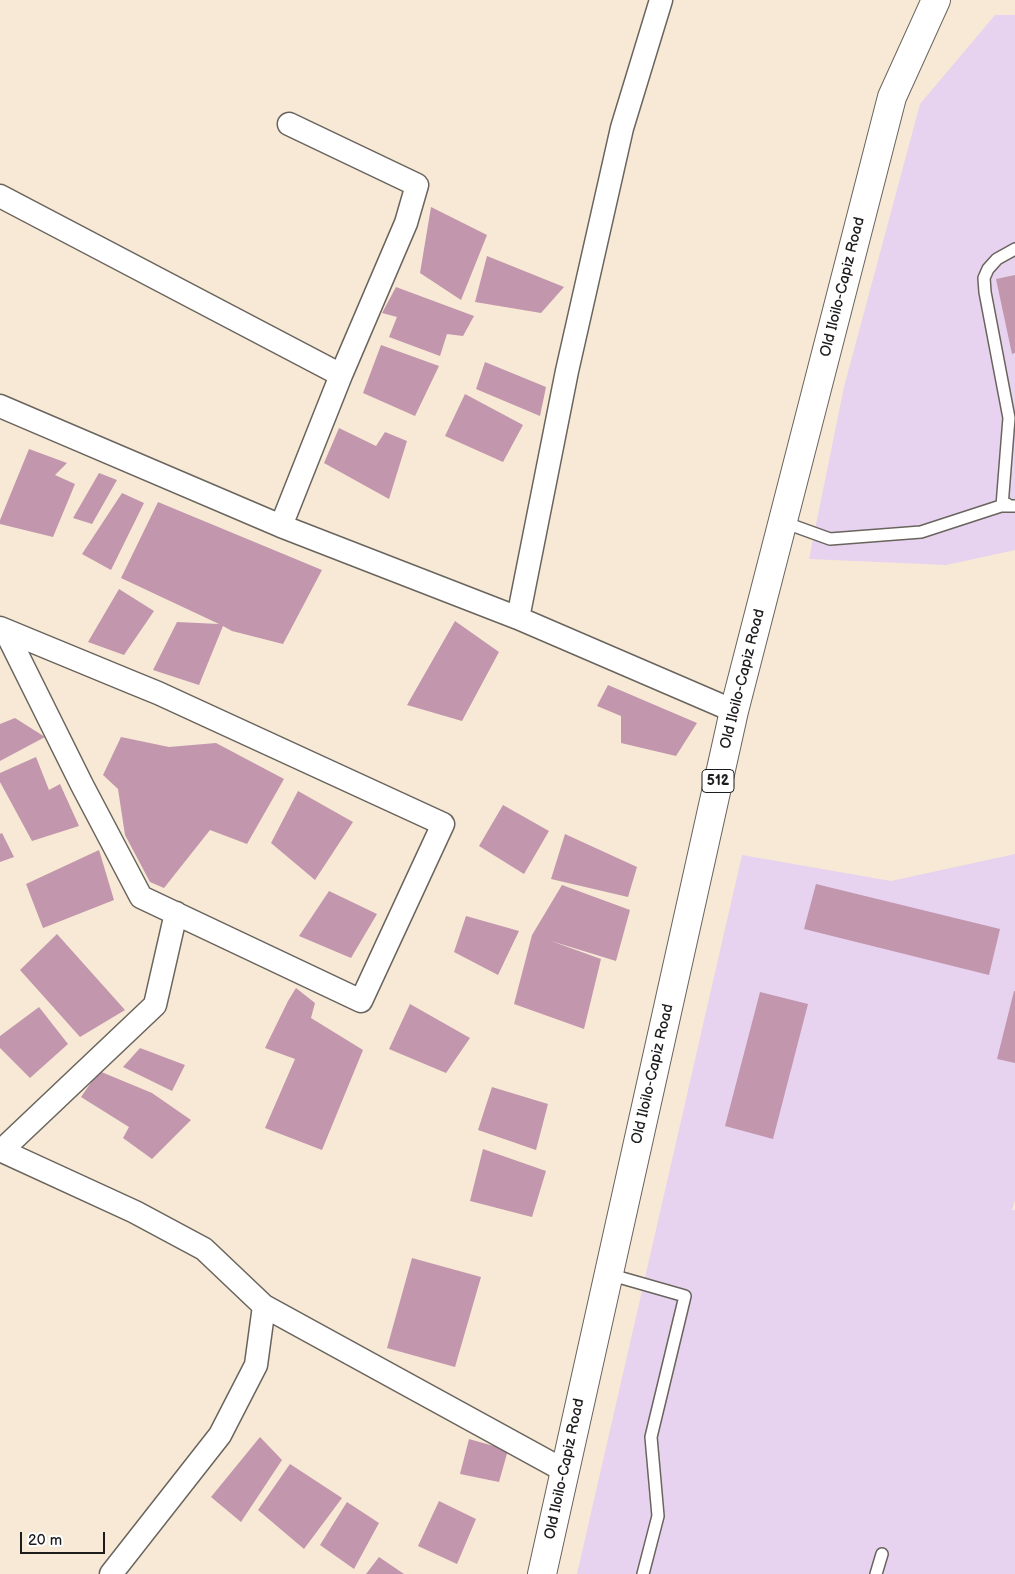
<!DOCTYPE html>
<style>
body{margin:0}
#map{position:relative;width:1015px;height:1574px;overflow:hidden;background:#f7e9d5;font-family:"Balsamiq Sans",sans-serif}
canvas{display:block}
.scale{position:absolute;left:20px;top:1532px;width:85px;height:22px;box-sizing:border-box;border:2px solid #1c1c1c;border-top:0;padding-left:6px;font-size:15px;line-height:18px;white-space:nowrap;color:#1c1c1c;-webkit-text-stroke:4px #fff;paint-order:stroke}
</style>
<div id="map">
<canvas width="1015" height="1574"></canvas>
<div class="scale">20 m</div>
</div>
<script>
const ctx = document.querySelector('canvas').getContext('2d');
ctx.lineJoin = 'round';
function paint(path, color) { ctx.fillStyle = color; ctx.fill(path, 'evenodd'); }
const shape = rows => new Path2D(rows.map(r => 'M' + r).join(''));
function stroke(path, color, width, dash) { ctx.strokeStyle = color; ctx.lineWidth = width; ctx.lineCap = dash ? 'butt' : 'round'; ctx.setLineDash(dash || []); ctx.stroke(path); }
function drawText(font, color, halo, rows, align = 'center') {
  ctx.font = font + ' "Balsamiq Sans",sans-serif'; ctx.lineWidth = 4; ctx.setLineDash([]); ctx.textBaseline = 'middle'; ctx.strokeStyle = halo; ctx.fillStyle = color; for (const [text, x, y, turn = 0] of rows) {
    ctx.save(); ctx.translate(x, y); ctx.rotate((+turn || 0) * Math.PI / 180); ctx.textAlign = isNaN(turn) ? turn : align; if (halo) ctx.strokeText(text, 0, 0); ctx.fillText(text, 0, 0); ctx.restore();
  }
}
paint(shape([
 [995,15,1015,15,1015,550,946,565,809,559,844,387,920,104],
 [1015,854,1015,1200,1012,1210,1015,1210,1015,1574,577,1574,742,855,891,881]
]), '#e7d2ef');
paint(shape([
 [431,207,487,235,461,300,420,273],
 [487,256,564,287,541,313,475,302],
 [1015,275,1015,353,1012,354,996,279],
 [396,287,474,316,463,336,447,334,440,356,389,337,397,317,382,313],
 [381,345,439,366,415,416,363,393],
 [485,362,546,387,540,416,476,389],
 [465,394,523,425,503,462,445,436],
 [339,428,376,446,385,432,407,441,389,499,324,463],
 [29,449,67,463,55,475,75,484,53,537,0,524,0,520],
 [99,473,117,480,92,524,73,518],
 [122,493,144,503,111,570,82,554],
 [158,502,322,570,283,644,232,631,223,626,199,685,153,670,177,622,219,624,121,578],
 [119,589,154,611,124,655,88,642],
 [455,621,499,652,462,721,407,705],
 [608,685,697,723,676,756,621,743,621,716,597,706],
 [15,718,45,737,0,761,0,724],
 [121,737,169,747,216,743,284,779,247,844,210,830,164,888,150,882,125,835,118,789,103,775],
 [36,757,49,790,60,784,79,826,32,841,0,782,0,773],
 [298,791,353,822,315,880,271,843],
 [503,805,549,831,524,874,479,846],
 [2,833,14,857,0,862,0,834],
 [565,834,637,867,628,897,551,879],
 [99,850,114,900,43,928,26,884],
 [816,884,1000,929,989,975,804,929],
 [562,885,630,910,616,961,551,941,601,959,584,1029,514,1004,532,935],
 [329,891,377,914,351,958,299,936],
 [466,916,519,931,498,975,454,952],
 [57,934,125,1010,80,1037,20,970],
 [296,988,315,1003,311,1018,363,1050,322,1150,265,1128,295,1059,265,1048,288,1001],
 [1014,991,1015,991,1015,1063,997,1059],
 [760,992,808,1004,773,1139,725,1126],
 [410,1004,470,1038,446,1073,389,1049],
 [39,1007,68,1044,30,1078,0,1048,0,1036],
 [140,1048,185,1065,172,1091,123,1067],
 [99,1071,152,1093,191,1120,152,1159,123,1138,129,1127,81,1097],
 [492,1087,548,1104,536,1150,478,1130],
 [483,1149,546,1171,532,1217,470,1201],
 [412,1258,481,1277,455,1367,387,1348],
 [260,1437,282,1460,241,1522,211,1497],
 [469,1439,508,1450,499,1482,460,1474],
 [290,1464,342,1498,304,1549,258,1510],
 [439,1501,476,1519,457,1564,418,1546],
 [347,1502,379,1523,354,1569,320,1545],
 [379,1557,404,1574,366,1574]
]), '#c296ad');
const lane = shape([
 [1015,249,997,259,988,269,984,278,985,292,1009,418,1002,506,1015,506],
 [783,522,830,539,921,532,1007,504],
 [608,1274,685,1296,651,1437,658,1516,643,1574],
 [876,1574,882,1554]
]);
const street = shape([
 [0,196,341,375],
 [0,406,281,526,518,618,734,711],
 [281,526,341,375,406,223,417,185,289,124],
 [518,618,567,371,622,128,661,0],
 [0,628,5,630,131,682,158,693,443,824,361,1001,141,897,82,785,5,630],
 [0,1150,135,1212,204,1249,264,1306,256,1365,220,1435,111,1574],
 [1,1151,155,1005,176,913],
 [264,1306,565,1471]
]);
const primary = shape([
 [542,1574,734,711,892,97,936,0]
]);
stroke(lane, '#69645d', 14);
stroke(street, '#69645d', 25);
stroke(primary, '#69645d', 30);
stroke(lane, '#fff', 11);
stroke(street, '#fff', 22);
stroke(primary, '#fff', 28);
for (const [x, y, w] of [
 [718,781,32]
]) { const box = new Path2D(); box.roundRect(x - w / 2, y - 11.5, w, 23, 4); ctx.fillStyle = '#fff'; ctx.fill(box); stroke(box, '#1c1c1c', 1); }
drawText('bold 14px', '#1c1c1c', null, [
 ["512",718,781]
]);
drawText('15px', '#1c1c1c', '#fff', [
 ["Old Iloilo-Capiz Road",843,287,-76],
 ["Old Iloilo-Capiz Road",743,679,-76],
 ["Old Iloilo-Capiz Road",653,1074,-77],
 ["Old Iloilo-Capiz Road",565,1469,-78]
]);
</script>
